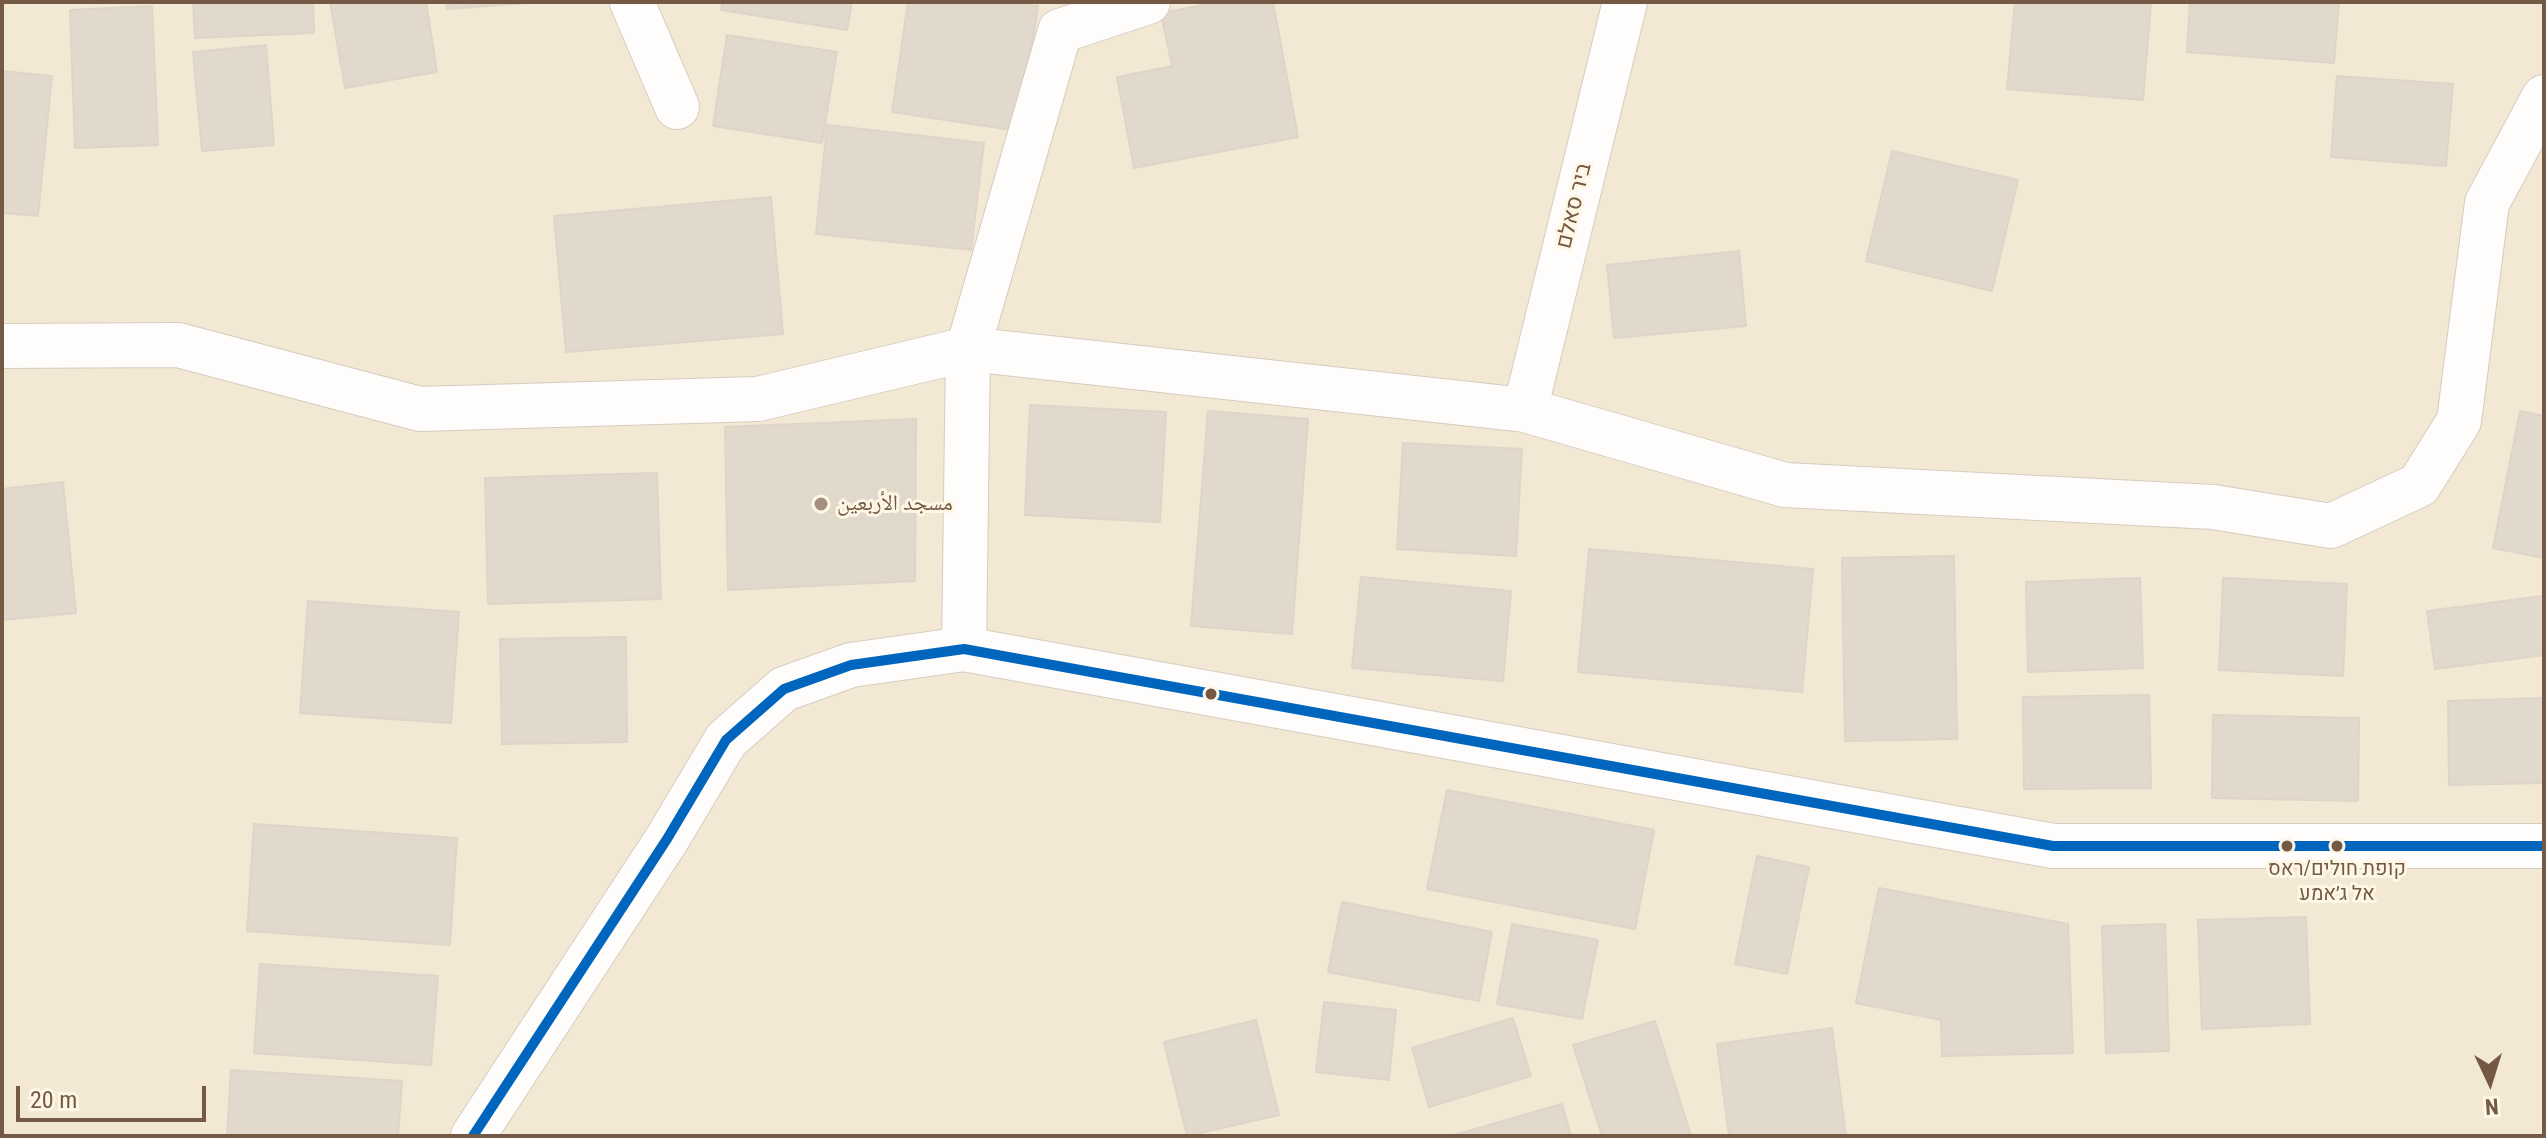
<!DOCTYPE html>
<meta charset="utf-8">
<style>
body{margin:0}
#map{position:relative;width:2546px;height:1138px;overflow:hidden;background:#f6f1e5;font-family:"Roboto Condensed",sans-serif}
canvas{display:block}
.frame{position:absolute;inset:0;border:4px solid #745a45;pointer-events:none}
.north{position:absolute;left:2450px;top:1042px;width:80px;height:80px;-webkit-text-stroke:6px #fff7e5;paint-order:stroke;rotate:176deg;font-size:22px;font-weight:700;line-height:32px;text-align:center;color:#745a45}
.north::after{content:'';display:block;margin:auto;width:28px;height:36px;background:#745a45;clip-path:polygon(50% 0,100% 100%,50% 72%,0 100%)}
.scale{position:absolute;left:16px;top:1086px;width:190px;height:36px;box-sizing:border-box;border:4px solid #745a45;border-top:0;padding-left:10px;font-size:24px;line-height:28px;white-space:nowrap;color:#745a45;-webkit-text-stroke:6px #fff7e5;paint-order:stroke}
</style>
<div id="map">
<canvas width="2546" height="1138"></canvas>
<div class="frame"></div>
<div class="north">N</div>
<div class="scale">20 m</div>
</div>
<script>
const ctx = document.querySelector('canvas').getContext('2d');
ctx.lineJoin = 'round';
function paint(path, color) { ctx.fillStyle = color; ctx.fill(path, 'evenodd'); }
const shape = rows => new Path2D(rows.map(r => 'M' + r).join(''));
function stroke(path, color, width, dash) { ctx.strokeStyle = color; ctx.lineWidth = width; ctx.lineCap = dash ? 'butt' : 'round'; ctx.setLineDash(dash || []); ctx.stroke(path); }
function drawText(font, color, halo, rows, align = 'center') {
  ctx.font = font + ' "Roboto Condensed","Noto Naskh Arabic",Heebo,sans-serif'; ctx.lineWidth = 6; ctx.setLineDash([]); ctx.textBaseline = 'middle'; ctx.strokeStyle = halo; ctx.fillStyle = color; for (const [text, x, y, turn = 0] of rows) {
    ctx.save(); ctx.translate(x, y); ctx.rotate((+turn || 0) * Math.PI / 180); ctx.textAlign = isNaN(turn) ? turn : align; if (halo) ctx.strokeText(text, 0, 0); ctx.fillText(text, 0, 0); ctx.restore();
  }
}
paint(shape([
 [2,2,2544,2,2544,1136,2,1136]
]), '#f2e8d4');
const building = shape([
 [193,2,313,2,314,33,195,38,193,2],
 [330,2,426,2,437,72,345,88,330,2],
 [446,2,541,2,447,9,446,2],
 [723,2,852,2,847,30,721,10,723,2],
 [908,2,1010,2,1038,6,1019,131,892,112,908,2],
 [1220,2,1273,2,1298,137,1134,168,1117,77,1172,66,1161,13,1220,2],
 [2015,2,2151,2,2143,100,2007,89,2015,2],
 [2190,2,2339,2,2334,63,2187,52,2190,2],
 [152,6,158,145,75,148,70,10,152,6],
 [727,35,837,52,822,143,713,126,727,35],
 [266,45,274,145,202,151,193,52,266,45],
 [2,71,52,76,38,216,2,213,2,71],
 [2337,76,2453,84,2446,166,2331,157,2337,76],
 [827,125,984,143,971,250,816,234,827,125],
 [1892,151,2018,180,1992,291,1866,261,1892,151],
 [771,197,783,334,566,352,554,216,771,197],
 [1739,251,1746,326,1614,338,1607,265,1739,251],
 [1030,405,1166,412,1160,522,1025,515,1030,405],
 [1208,411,1308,419,1292,634,1191,626,1208,411],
 [2520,411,2544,416,2544,558,2493,548,2520,411],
 [916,419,915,581,728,590,725,427,916,419],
 [1403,443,1522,449,1516,556,1397,549,1403,443],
 [657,473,661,599,488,604,485,478,657,473],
 [63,482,76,613,2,620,2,489,63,482],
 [1589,549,1813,569,1802,692,1578,672,1589,549],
 [1954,556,1957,739,1845,741,1842,558,1954,556],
 [1361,577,1511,591,1503,681,1352,668,1361,577],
 [2140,578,2143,668,2028,672,2026,582,2140,578],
 [2223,578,2347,584,2343,676,2219,670,2223,578],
 [2543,596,2544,655,2435,669,2427,611,2543,596],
 [308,601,459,612,451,723,300,713,308,601],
 [626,637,627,742,502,744,500,639,626,637],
 [2149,695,2151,788,2024,789,2023,697,2149,695],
 [2544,698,2544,783,2449,785,2448,701,2544,698],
 [2213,715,2359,718,2358,801,2212,798,2213,715],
 [1447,790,1654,830,1635,929,1427,889,1447,790],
 [254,824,457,838,450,945,247,931,254,824],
 [1757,856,1809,867,1787,974,1735,964,1757,856],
 [1879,888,2068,924,2073,1053,1942,1056,1941,1020,1856,1003,1879,888],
 [1342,902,1492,932,1479,1001,1328,972,1342,902],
 [2306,917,2310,1024,2202,1029,2198,920,2306,917],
 [1512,924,1598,940,1582,1019,1497,1004,1512,924],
 [2165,924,2169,1051,2106,1053,2102,926,2165,924],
 [260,964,438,976,431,1065,254,1053,260,964],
 [1324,1002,1396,1010,1389,1080,1316,1072,1324,1002],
 [1513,1018,1531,1076,1429,1107,1412,1048,1513,1018],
 [1256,1020,1279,1115,1187,1136,1164,1042,1256,1020],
 [1655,1021,1691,1136,1602,1136,1573,1045,1655,1021],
 [1832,1028,1846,1136,1729,1136,1717,1044,1832,1028],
 [231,1070,402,1081,398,1136,227,1136,231,1070],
 [1562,1104,1571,1136,1451,1136,1562,1104]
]);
paint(building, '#e2d9cd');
stroke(building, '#dfd4c7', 2);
const street = shape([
 [632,2,677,107],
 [2,346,178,345,420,409,758,399,968,349,1060,31,1148,2],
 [1525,410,1625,2],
 [964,649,968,349,1525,410,1785,485,2213,507,2331,526,2419,485,2459,421,2487,203,2544,97]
]);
const secondary = shape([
 [473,1136,667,839,726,740,784,689,851,665,964,649,2053,846,2544,846]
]);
stroke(street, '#d5ccc0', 46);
stroke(secondary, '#d6cdc2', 46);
stroke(street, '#fefdfb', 44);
stroke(secondary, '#fefdfb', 44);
stroke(shape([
 [473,1136,667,839,726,740,784,689,851,665,964,649,2053,846,2544,846]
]), '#0065bd', 10);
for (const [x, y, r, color] of [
 [821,504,8,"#a28f7d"],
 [1211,694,7,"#745a45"],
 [2287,846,7,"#745a45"],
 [2337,846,7,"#745a45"]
]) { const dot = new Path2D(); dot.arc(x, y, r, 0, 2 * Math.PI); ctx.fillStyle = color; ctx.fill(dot); stroke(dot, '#fff7e5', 3); }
drawText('20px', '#745a45', '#fff7e5', [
 ["קופת חולים/ראס",2337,870],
 ["אל ג׳אמע",2337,895]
]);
drawText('22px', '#745a45', '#fff7e5', [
 ["ביר סאלם",1575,206,-76]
]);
drawText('22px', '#745a45', '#fff7e5', [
 ["مسجد الأربعين",837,504]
], 'left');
</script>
